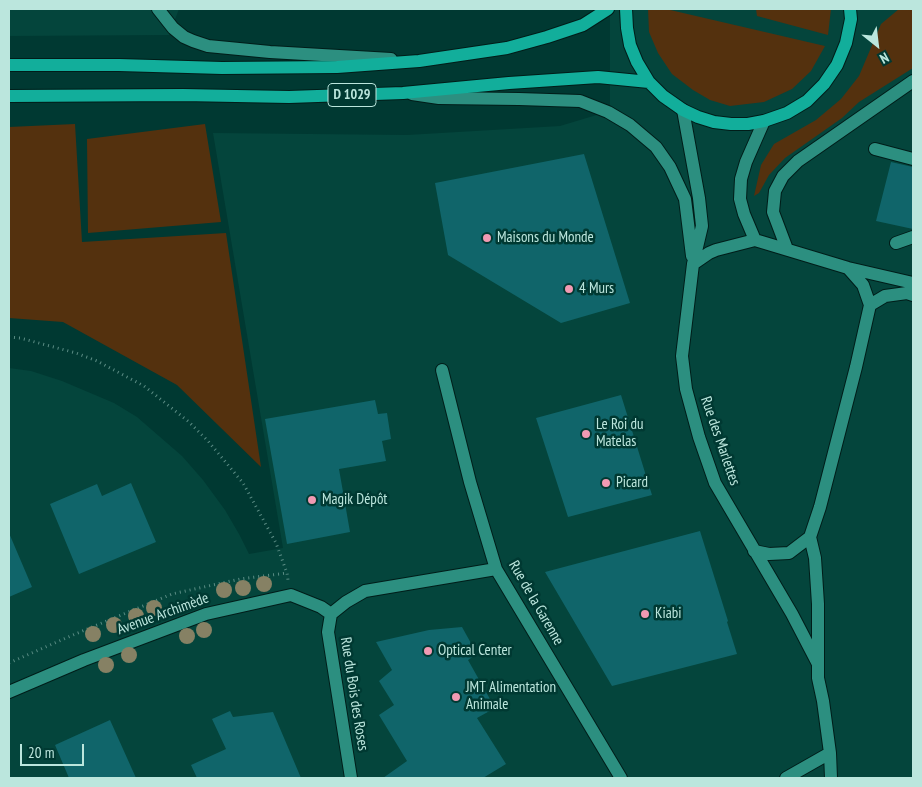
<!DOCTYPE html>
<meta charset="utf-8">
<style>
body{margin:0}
#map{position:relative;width:922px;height:787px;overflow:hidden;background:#003932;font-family:"PT Sans Narrow",sans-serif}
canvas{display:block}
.frame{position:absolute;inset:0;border:10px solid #bbe6dd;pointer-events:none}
.north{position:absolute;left:852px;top:20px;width:50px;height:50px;-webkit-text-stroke:4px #003932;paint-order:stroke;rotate:151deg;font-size:14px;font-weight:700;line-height:20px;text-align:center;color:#bbe6dd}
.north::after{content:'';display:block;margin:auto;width:18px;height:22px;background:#bbe6dd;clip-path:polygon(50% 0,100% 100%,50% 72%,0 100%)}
.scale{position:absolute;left:20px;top:744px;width:64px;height:22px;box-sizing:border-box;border:2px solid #bbe6dd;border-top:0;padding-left:6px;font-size:15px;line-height:18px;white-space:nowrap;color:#bbe6dd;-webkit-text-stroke:4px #003932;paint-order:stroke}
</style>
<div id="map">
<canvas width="922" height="787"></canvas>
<div class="frame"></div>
<div class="north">N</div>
<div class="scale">20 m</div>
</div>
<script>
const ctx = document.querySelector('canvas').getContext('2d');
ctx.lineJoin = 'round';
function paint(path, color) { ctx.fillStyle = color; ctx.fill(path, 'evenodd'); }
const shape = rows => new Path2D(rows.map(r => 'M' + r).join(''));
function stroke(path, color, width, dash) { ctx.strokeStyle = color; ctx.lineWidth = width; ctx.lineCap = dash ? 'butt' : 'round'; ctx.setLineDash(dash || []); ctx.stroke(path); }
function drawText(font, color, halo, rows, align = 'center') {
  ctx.font = font + ' "PT Sans Narrow",sans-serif'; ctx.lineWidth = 5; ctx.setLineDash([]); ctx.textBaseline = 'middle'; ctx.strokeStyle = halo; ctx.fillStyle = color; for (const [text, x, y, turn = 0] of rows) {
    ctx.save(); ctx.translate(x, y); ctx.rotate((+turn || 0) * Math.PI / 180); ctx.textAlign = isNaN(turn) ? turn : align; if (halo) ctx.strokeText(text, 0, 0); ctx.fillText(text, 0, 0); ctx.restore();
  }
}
paint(shape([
 [9,9,179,9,169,35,9,36],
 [610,9,913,9,913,778,9,778,9,368,31,371,62,381,114,403,137,417,182,456,203,480,225,510,239,534,249,554,283,548,213,133,407,135,560,126,610,111]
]), '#04453c');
paint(shape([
 [648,9,666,9,825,46,811,71,792,89,764,102,730,106,710,100,693,90,672,74,658,53,649,32],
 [756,9,831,9,828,35,757,16],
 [899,9,913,9,913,68,859,102,842,118,785,158,769,175,759,193,754,196,761,165,774,144,816,120,841,99,859,76,881,24],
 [75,124,82,242,226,233,261,467,177,385,63,322,9,318,9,127],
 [205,124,221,222,88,233,87,139]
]), '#54310e');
paint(shape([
 [584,154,630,303,561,323,448,255,435,183],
 [891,162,913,167,913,229,876,221],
 [621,395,652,495,568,517,536,418],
 [375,400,378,414,387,413,391,439,382,441,386,461,339,469,350,532,287,544,265,419],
 [131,483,156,542,79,574,50,504,97,484,102,496],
 [700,531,728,621,727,622,737,654,612,686,545,572],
 [9,533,32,587,9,597],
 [462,627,477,654,468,660,495,708,477,718,506,764,483,778,383,778,407,761,379,715,394,705,379,681,392,670,376,642,429,630],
 [230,711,233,717,273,712,301,778,197,778,191,765,226,749,212,719],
 [110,720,136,778,69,778,55,745]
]), '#10656a');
const minor = shape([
 [158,9,173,28,184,37,193,41,208,46,270,52,391,59],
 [412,94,439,98,519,99,580,101,608,112,630,125,656,147,670,167,685,199,692,256],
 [683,110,699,198,702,226,693,264,682,356,686,389,699,437,715,483,792,614,818,664],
 [764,121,746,162,741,179,740,199,744,214,755,240,848,268,913,283],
 [875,149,913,159],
 [896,243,913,237],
 [787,249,773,212,775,191,783,176,798,161,913,81],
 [693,264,709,253,716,250,755,240],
 [848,268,863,285,870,305],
 [870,305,885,296,907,293,913,295],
 [442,370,470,482,496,569,621,778],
 [754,551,769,554,789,553,810,537],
 [331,614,346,602,365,591,496,569],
 [331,614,328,632,351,778],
 [9,692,84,660,206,614,291,595,321,607,331,614],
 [786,778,830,753],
 [831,778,830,753,823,701,818,678,818,604,815,558,810,537,820,507,856,367,870,305]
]);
const major = shape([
 [626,9,627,28,630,45,637,62,649,82,663,96,683,110,698,117,714,122,731,124,748,124,764,121,787,113,807,101,824,84,837,65,846,43,851,19,850,9],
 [9,65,119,65,222,68,337,67,419,61,507,48,547,37,583,25,608,9],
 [9,96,183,95,289,97,403,93,509,83,598,77,649,82]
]);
stroke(minor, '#001d19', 14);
stroke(major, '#001d19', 14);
stroke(shape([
 [9,337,20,338,76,353,97,361,144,386,189,422,208,441,243,483,276,543,287,573,288,580],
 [9,663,73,635,172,594,240,579,287,573]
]), '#5b8d85', 3, [1, 4]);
stroke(minor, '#2c8f80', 12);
stroke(major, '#12ae9b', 12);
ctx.fillStyle = '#868164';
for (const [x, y] of [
 [264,584],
 [243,588],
 [224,590],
 [154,608],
 [136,616],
 [114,625],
 [204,630],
 [93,634],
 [187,636],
 [129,655],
 [106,665]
]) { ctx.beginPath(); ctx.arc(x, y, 8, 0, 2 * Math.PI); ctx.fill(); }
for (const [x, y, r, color] of [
 [487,238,5,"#f19ab3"],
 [569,289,5,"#f19ab3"],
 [586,434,5,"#f19ab3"],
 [606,483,5,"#f19ab3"],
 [312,500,5,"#f19ab3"],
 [645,614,5,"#f19ab3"],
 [428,651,5,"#f19ab3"],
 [456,697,5,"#f19ab3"]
]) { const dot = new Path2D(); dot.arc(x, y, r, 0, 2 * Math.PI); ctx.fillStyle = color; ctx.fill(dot); stroke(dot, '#003932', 2); }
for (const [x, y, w] of [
 [352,95,48]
]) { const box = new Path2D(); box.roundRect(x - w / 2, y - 11.5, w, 23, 4); ctx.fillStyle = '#003932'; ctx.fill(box); stroke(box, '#bbe6dd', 1); }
drawText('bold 14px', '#bbe6dd', null, [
 ["D 1029",352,95]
]);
drawText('15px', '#bbe6dd', '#003932', [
 ["Maisons du Monde",497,238],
 ["4 Murs",579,289],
 ["Le Roi du",596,425],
 ["Matelas",596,442],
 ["Picard",616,483],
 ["Magik Dépôt",322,500],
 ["Kiabi",655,614],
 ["Optical Center",438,651],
 ["JMT Alimentation",466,688],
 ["Animale",466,705]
], 'left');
drawText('15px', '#bbe6dd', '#003932', [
 ["Rue des Marlettes",720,441,71],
 ["Rue de la Garenne",536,603,60],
 ["Avenue Archimède",163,614,-20],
 ["Rue du Bois des Roses",354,694,81]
]);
</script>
